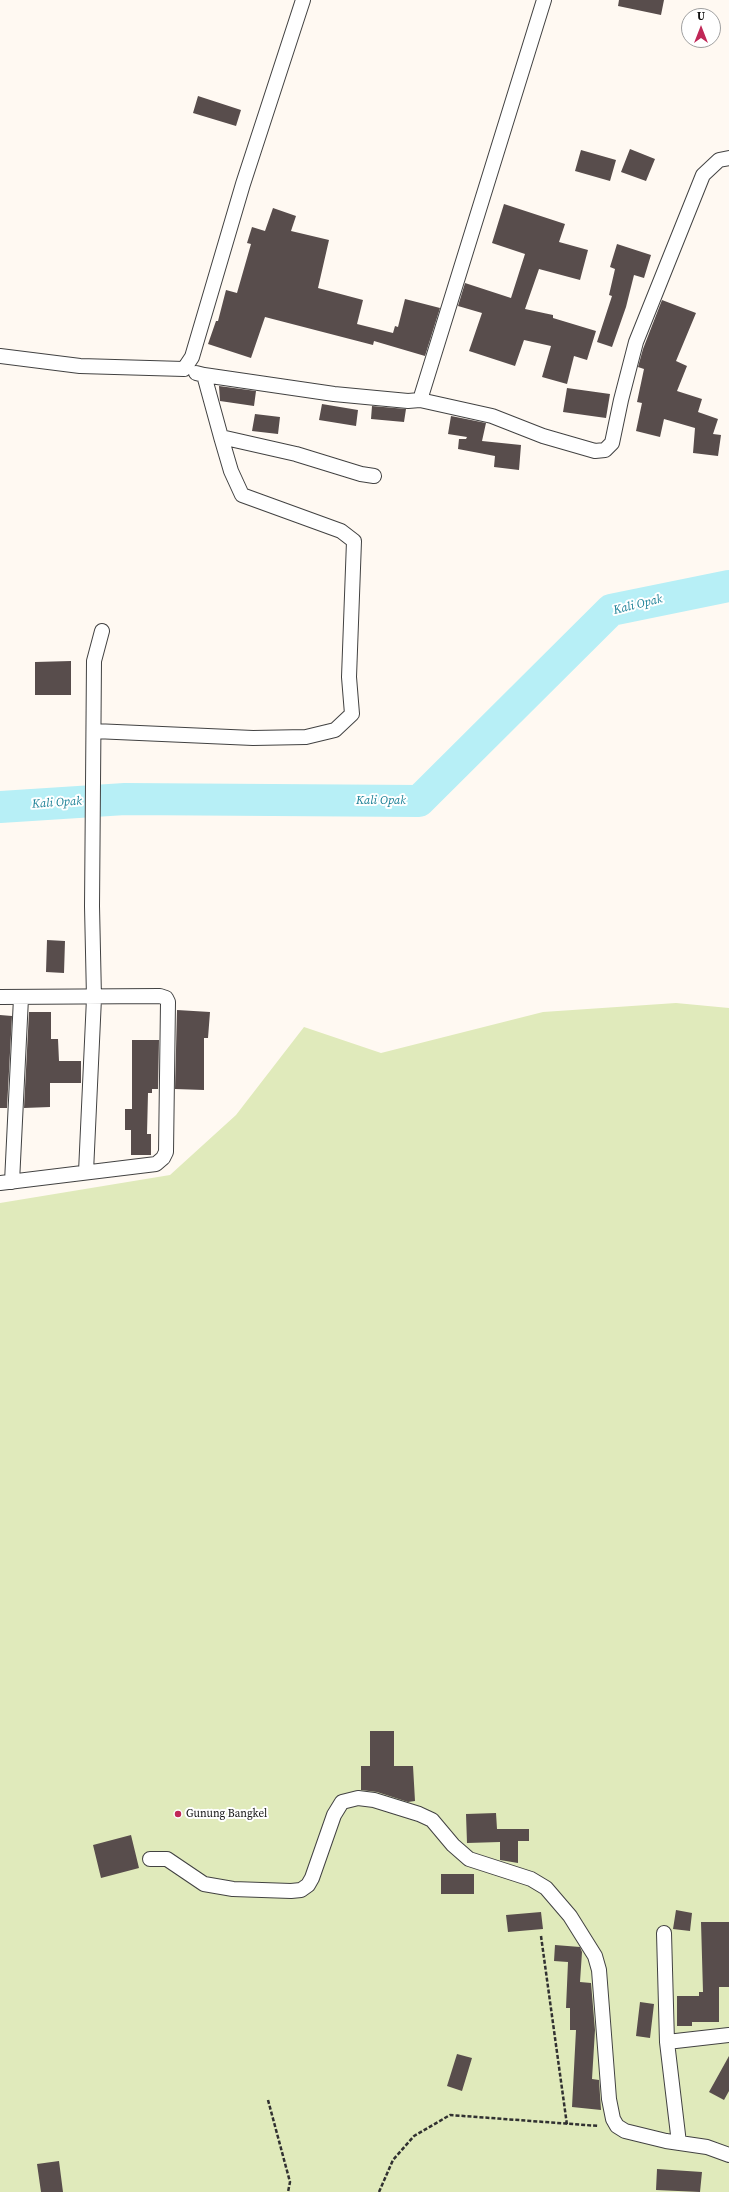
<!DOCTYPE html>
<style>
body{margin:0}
#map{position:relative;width:729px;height:2192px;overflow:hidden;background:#fff9f2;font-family:"Source Serif 4",serif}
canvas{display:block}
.north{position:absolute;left:681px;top:8px;width:40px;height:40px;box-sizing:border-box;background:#fff;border:1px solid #9f9f9f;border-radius:50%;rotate:0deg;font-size:11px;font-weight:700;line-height:16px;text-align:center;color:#0f0f0f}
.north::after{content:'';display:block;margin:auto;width:14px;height:18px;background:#c02757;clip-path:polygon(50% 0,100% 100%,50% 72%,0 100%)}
</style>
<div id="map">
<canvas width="729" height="2192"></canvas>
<div class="north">U</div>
</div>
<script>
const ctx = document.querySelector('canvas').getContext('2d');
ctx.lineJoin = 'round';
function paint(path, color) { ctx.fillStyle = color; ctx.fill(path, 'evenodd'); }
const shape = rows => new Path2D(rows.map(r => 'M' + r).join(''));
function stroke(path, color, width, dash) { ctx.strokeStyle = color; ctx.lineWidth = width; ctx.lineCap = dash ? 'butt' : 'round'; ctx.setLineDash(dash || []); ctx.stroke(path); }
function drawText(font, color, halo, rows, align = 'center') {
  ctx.font = font + ' "Source Serif 4",serif'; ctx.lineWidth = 4; ctx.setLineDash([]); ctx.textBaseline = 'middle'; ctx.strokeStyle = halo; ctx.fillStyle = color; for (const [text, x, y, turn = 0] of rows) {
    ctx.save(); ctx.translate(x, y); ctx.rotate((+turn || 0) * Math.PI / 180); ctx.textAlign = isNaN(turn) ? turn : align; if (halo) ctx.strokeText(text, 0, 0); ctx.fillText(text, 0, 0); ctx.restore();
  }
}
paint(shape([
 [676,1003,729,1008,729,2192,0,2192,0,1203,170,1175,236,1115,304,1027,381,1053,543,1012]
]), '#e0eabb');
stroke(shape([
 [0,807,125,799,419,801,611,610,729,586]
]), '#b7eff6', 32);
paint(shape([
 [619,0,664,0,661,15,618,6],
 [198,96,241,110,236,126,193,113],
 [630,149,655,159,646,181,621,172],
 [581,150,616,160,610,181,575,171],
 [504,204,565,224,559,242,588,250,580,280,539,269,525,309,553,315,553,318,596,331,587,360,574,356,567,384,542,377,551,346,524,340,515,366,469,351,482,313,458,306,465,283,511,298,525,254,492,243],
 [273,208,296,216,291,231,329,240,318,288,363,300,357,324,393,333,395,326,398,327,405,299,440,308,425,356,374,341,373,345,265,317,251,358,208,344,216,321,218,321,226,290,237,293,251,244,247,243,252,227,265,231],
 [617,244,651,255,644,278,634,275,626,307,612,347,597,342,612,296,609,295,615,269,610,267],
 [662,300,696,313,676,361,687,366,677,391,702,399,698,412,718,419,713,434,721,435,718,456,693,453,695,428,664,419,660,437,636,431,642,403,637,402,644,369,638,367,643,349],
 [219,386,256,391,254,406,220,401],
 [567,388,610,394,606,418,563,412],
 [322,404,358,410,356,426,319,420],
 [372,406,406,409,404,422,371,419],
 [255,414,280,417,278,434,252,431],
 [451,416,486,423,482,441,521,445,519,470,494,467,495,456,458,449,459,439,466,439,467,437,448,434],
 [71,661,71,695,35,695,35,662],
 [47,940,65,941,64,973,46,972],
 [177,1010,210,1012,208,1038,204,1038,204,1090,175,1089],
 [29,1012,51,1012,51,1039,58,1039,59,1061,81,1061,81,1083,50,1083,50,1107,24,1108],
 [0,1015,12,1016,7,1108,0,1108],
 [132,1040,159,1040,158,1089,152,1089,152,1093,148,1093,147,1134,151,1134,151,1155,131,1155,131,1130,125,1130,125,1109,132,1109],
 [370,1731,394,1731,394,1766,413,1766,415,1801,408,1802,377,1792,361,1790,361,1766,370,1766],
 [496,1813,497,1829,529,1829,529,1841,518,1841,518,1863,500,1860,500,1842,467,1843,466,1814],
 [131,1835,139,1868,101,1878,93,1845],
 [441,1874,474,1874,474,1894,441,1894],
 [676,1910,692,1913,690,1931,673,1929],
 [541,1912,543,1929,508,1932,506,1915],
 [701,1922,729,1922,729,1987,719,1987,719,2022,692,2022,692,2026,677,2026,677,1996,699,1996,699,1992,703,1992],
 [555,1945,580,1947,582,1952,580,1982,591,1983,595,2030,592,2079,599,2080,601,2110,572,2107,576,2030,570,2030,570,2008,566,2008,568,1962,554,1961],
 [640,2002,654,2004,650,2038,636,2036],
 [457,2054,472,2058,462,2091,447,2086],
 [729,2056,729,2091,724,2100,709,2092],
 [59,2161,63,2192,41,2192,37,2164],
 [657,2169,702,2172,700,2192,656,2190]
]), '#584d4c');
const minor = shape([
 [0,356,80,366,184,369,192,357,243,184,303,0],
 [196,373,204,375,221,437,296,454,361,474,374,476],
 [204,375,334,394,408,401,420,400,492,416,543,436,595,451,605,450,612,443,621,400,636,342,703,175,719,160,729,158],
 [420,400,544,0],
 [94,731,253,738,306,737,335,730,352,714,349,677,354,541,341,531,242,495,231,471,221,437],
 [0,997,160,996,166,998,168,1002,166,1152,163,1158,156,1164,0,1183],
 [86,1172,94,998,92,906,94,661,102,631],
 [12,1182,21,998],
 [150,1859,167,1859,204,1884,233,1889,291,1891,301,1890,308,1885,312,1878,334,1815,342,1802,358,1798,374,1800,419,1814,432,1820,453,1845,469,1859,531,1879,546,1888,570,1916,595,1956,599,1970,609,2099,613,2119,617,2126,625,2131,666,2141,707,2147,729,2155],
 [664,1933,667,2042,679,2143],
 [667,2042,729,2035]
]);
stroke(minor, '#424242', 16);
stroke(shape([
 [541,1936,567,2125],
 [268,2100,290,2182,288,2192],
 [379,2192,393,2160,414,2136,450,2115,599,2126]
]), '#313131', 2.5, [4, 2]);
stroke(minor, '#fff', 14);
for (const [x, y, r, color] of [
 [178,1814,4,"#c02757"]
]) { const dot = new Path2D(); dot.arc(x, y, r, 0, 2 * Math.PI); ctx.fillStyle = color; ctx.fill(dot); stroke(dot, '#fff', 1.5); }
drawText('11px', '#0f0f0f', '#fff', [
 ["Gunung Bangkel",186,1814]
], 'left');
drawText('italic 12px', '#177e94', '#fff', [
 ["Kali Opak",638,605,-14],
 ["Kali Opak",381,801],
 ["Kali Opak",57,803,-4]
]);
</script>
